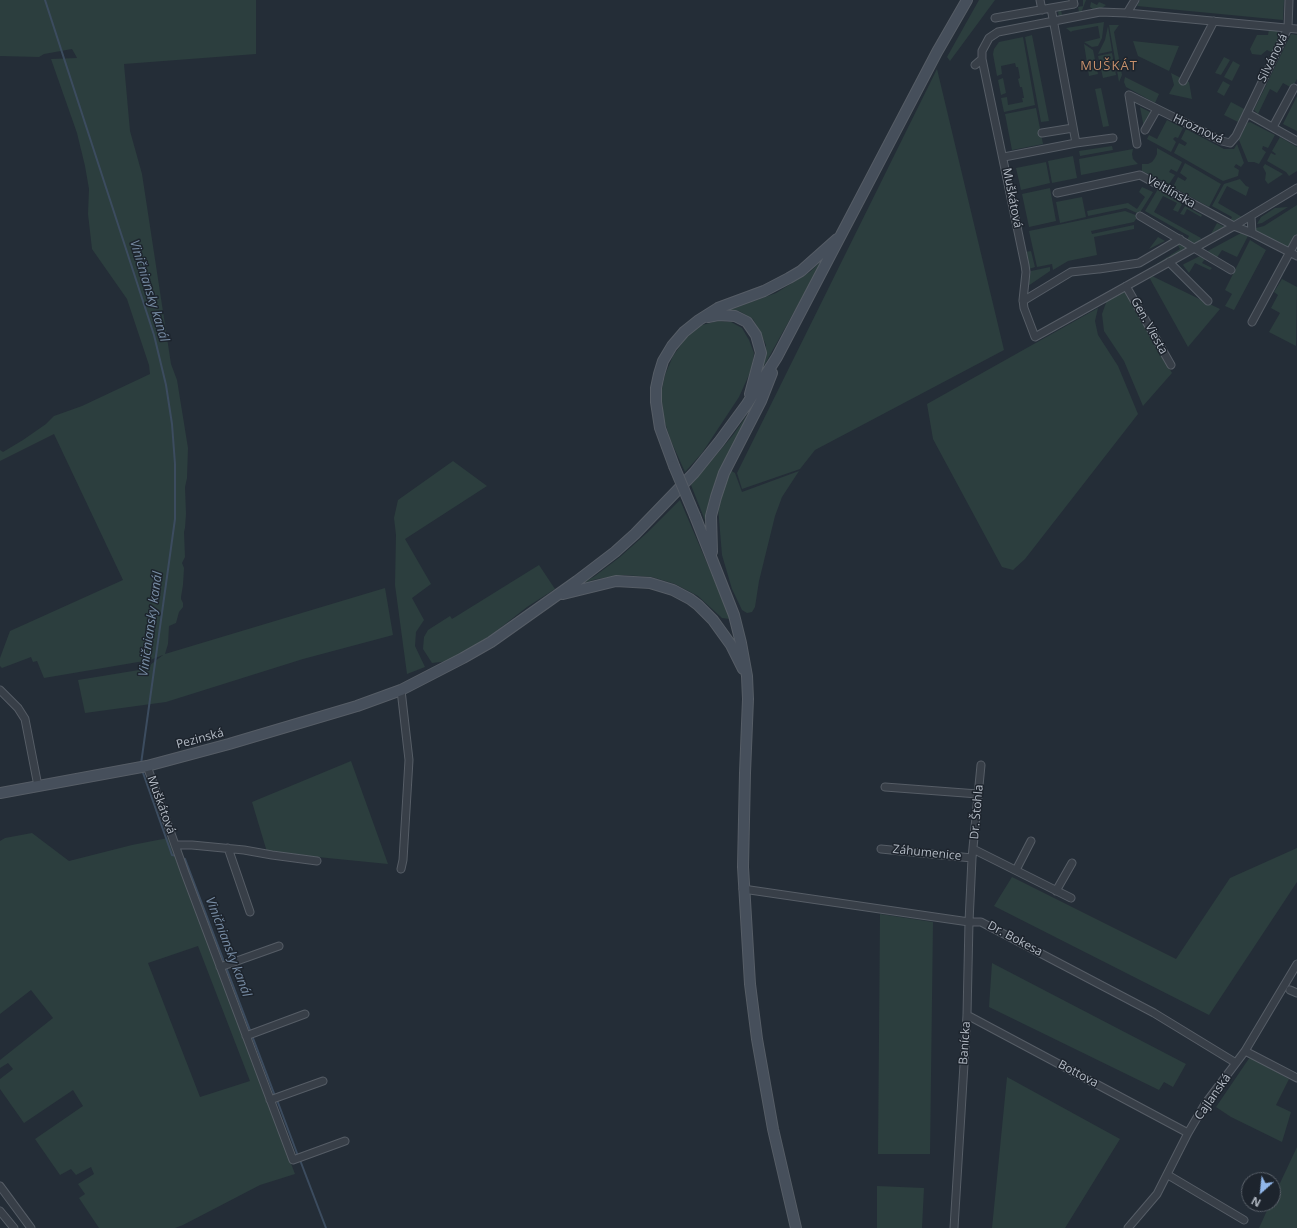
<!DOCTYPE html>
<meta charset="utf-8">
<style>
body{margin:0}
#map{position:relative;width:1297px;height:1228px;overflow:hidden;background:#242d37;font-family:"Open Sans",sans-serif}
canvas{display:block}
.north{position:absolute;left:1241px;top:1172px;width:40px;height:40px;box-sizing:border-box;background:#1d242d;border:1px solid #596069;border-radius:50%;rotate:207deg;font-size:11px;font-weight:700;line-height:16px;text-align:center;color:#b3bac4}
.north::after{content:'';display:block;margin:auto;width:14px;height:18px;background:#91b7eb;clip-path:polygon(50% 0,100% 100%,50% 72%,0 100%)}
</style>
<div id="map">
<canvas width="1297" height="1228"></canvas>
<div class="north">N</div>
</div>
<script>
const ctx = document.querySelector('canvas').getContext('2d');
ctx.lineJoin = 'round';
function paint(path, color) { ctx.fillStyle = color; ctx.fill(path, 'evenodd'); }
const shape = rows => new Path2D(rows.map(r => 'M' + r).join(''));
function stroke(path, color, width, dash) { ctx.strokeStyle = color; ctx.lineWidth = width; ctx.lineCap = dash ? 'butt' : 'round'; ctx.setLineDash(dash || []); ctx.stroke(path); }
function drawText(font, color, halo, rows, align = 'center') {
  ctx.font = font + ' "Open Sans",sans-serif'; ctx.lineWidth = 3; ctx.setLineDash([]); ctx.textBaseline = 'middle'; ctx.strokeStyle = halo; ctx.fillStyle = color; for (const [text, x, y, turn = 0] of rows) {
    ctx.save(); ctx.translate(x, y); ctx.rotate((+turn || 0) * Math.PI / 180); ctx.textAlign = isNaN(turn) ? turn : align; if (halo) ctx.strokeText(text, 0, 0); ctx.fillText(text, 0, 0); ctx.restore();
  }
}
paint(shape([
 [0,0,256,0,256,54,124,64,130,131,142,174,171,364,177,380,188,448,187,478,185,487,186,514,185,528,184,532,185,557,182,563,184,568,183,585,181,597,181,599,183,603,183,607,179,612,176,623,169,626,168,644,165,654,385,588,393,635,303,659,166,702,85,713,78,680,145,669,163,655,150,660,44,678,37,661,33,662,31,657,2,668,0,666,0,658,10,631,123,580,54,434,0,461,0,450,3,452,23,440,46,424,54,416,82,406,150,374,149,365,127,299,92,249,88,214,89,189,85,166,77,133,51,59,77,58,76,56,72,49,44,54,39,57,0,56],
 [979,0,995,0,950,61,947,57],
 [1083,0,1086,0,1081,13,1059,16,1058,13,1059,10,1061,10,1062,15,1079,12,1078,7,1083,6],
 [1140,0,1284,0,1283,20,1137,6],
 [1091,2,1097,5,1099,2,1106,5,1101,9,1094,10,1090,7],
 [1104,22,1102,38,1098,46,1092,47,1084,42,1100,38,1098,26,1072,31,1071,32,1066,28],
 [1109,25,1119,25,1114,32,1122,75,1119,82],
 [1108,26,1112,51,1098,54,1105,40],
 [1269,29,1276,29,1281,37,1273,53,1267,50,1261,55,1252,54,1250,49,1257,35,1268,35],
 [1291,34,1297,35,1297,79,1292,88,1283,83,1277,93,1270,89,1258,114,1254,110],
 [1032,35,1049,121,1041,122,1025,37],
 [1023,37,1035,105,1004,112,1001,98,1007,97,1008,105,1023,102,1022,98,1024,98,1022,87,1020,87,1018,79,1020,78,1018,67,1016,67,1015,63,1001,66,1002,74,997,76,993,54,994,49,999,42],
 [1133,41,1179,46,1169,71,1138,56],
 [1084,44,1093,50,1098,74,1089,76],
 [1112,53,1116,75,1103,78,1098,56],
 [1224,57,1230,60,1221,75,1215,73],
 [1233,61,1240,65,1232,81,1224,77],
 [937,69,1004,350,815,450,800,469,742,489,737,473],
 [1171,73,1189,82,1192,99,1169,94,1174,85],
 [1125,77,1159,94,1155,103,1126,87,1124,82],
 [1003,78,1006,93,1001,95,998,80],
 [1223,81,1230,85,1224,96,1217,92],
 [1101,88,1109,126,1103,127,1095,89],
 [1297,96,1297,131,1283,124],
 [1231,102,1246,110,1240,123,1224,115],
 [1140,107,1152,113,1144,128],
 [1036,108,1043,144,1012,150,1005,114],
 [1167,120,1183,128,1178,138,1175,137,1173,139,1176,142,1171,152,1147,139,1149,135,1157,139],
 [1250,122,1275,135,1268,148,1263,146,1262,149,1266,152,1259,164,1254,162,1248,162,1239,140,1247,123],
 [1186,129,1224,149,1234,149,1237,144,1244,163,1241,167,1236,164,1234,167,1239,170,1238,176,1223,181,1174,153,1179,143,1185,146,1187,143,1181,139],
 [1280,137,1297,147,1297,171,1289,176,1286,172,1267,161,1271,153,1275,155,1276,154,1272,151],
 [1112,146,1113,150,1080,156,1079,151],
 [1157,148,1182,162,1177,172,1171,169,1169,172,1175,175,1169,184,1142,171,1142,164,1148,164,1152,162,1155,158,1157,154],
 [1133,149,1132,154,1133,159,1138,164,1081,175,1079,159],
 [1073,156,1077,178,1052,183,1048,161],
 [1046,162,1050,183,1021,190,1016,168],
 [1185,163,1221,184,1209,207,1173,187,1178,177,1185,181,1187,178,1180,173],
 [1265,164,1283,174,1268,184,1265,180,1266,173,1263,167],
 [1240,179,1246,186,1249,187,1246,196,1227,186,1218,203,1242,217,1235,222,1231,219,1232,217,1212,206,1224,184],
 [1142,187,1153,192,1139,214,1126,208,1088,216,1087,211,1128,203,1137,209,1145,197,1139,192],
 [1050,188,1056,221,1029,227,1022,194],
 [1158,189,1182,204,1178,212,1173,210,1177,203,1163,196,1154,212,1201,238,1199,241,1211,234,1217,223,1225,227,1199,243,1198,242,1196,245,1187,240,1189,236,1145,211],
 [1082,197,1086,217,1060,223,1056,202],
 [1297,205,1297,235,1289,249,1256,233,1256,228,1264,226],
 [1185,206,1202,215,1201,217,1187,209,1184,215,1180,214],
 [1288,207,1262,223,1257,224,1261,217,1275,208],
 [1125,211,1138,216,1134,222,1091,231,1092,234,1134,225,1134,229,1094,237,1097,255,1068,261,1053,270,1052,264,1037,267,1029,231],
 [1241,233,1248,236,1237,257,1222,250,1216,259,1206,252],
 [1158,237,1165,241,1149,249],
 [1250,240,1266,250,1234,310,1225,306,1232,294,1225,290],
 [1179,241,1191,248,1141,274,1180,249,1176,242],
 [1031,251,1035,267,1029,269,1025,252],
 [1200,256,1205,259,1202,263,1212,268,1210,270,1195,263,1189,273,1183,265,1184,264],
 [824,258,780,337,760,373,765,358,766,345,759,330,753,319,739,311,730,310,776,293,810,272],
 [1050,267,1050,271,1028,286,1031,271],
 [1152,276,1220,309,1188,347,1149,277],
 [1282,279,1297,287,1296,346,1269,332,1280,313,1271,308,1278,295,1274,292],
 [1125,291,1172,373,1143,406,1124,361,1104,331,1102,314,1107,300],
 [1098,308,1095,321,1098,335,1118,366,1138,414,1025,559,1013,570,1002,567,933,439,927,404],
 [718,321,731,322,742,328,749,340,754,353,752,368,739,397,702,453,685,472,671,441,664,420,661,394,665,375,673,356,686,338,702,325],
 [759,398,734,446,717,476,709,500,706,523,691,485,733,435],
 [453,461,487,486,405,539,431,584,412,598,424,620,416,632,415,646,425,667,407,674,395,585,396,535,394,518,398,500],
 [730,470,735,473,742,492,799,471,782,497,775,516,759,581,755,607,752,612,747,613,742,610,732,589,722,555,718,507],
 [680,500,727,610,730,619,722,618,698,596,675,584,652,577,624,575,597,579,583,583,595,576,620,557,648,532],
 [539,565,555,589,527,607,490,636,449,661,432,663,423,649,424,637,428,630,450,616,452,619],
 [351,761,388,864,267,852,252,802],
 [32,833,69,861,132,845,168,838,295,1174,260,1185,183,1225,175,1228,99,1228,79,1198,85,1194,78,1184,94,1174,91,1167,76,1175,71,1169,60,1175,35,1139,83,1106,73,1090,24,1123,0,1089,0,1079,13,1069,8,1063,0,1068,0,1060,53,1018,31,990,0,1014,0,841,5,838],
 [198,946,250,1081,200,1097,148,963],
 [1297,848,1297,882,1209,1015,994,906,1012,877,1176,959,1230,878],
 [880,914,933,922,930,1154,878,1154],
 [992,963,1186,1064,1173,1087,1164,1082,1159,1090,989,1007],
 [1250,1057,1289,1079,1276,1105,1291,1112,1282,1142,1231,1117,1216,1107],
 [1007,1077,1120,1139,1065,1228,992,1228],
 [1297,1147,1297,1228,1259,1228,1270,1204,1273,1204,1273,1198],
 [877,1186,924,1188,922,1228,877,1228]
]), '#2c3e3e');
stroke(shape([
 [45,0,154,335,166,385,172,424,175,464,175,519,141,764],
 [142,770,172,855,177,856],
 [182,858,185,859,275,1096],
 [277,1100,298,1156],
 [300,1160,326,1228]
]), '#3c4c5f', 2);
const street = shape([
 [1040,0,1042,10],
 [1073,0,1074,4,1051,8,1076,143],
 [1127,13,1135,0],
 [995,18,1051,8],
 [982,59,1025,265,1026,272,1023,300,1024,308,1035,337,1234,226,1297,188],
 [975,65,982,59,982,51,989,38,998,32,1100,12,1127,13,1297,29],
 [1183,81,1214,21],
 [1129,95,1222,141,1230,143,1236,136,1288,28,1289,0],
 [1129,95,1137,144],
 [1247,113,1297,141],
 [1273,127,1294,88],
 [1145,130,1157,109],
 [1042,133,1073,128],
 [1004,157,1076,143,1113,138],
 [1057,193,1140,175,1234,226,1252,233,1297,256],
 [1140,216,1231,270],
 [1251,216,1252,233],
 [1169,262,1208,301],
 [1099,269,1139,263,1180,239],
 [1126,286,1171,365],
 [1023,301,1071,272,1098,269],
 [1252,322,1297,239],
 [0,690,18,708,25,719,38,786],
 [147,766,185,873,293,1160,345,1141],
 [885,787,978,794],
 [175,845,192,845,244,850,272,855,317,861],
 [228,848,250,912],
 [881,849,972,858],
 [973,849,1071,898],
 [401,869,403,860,409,760,401,690],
 [1016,870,1031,841],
 [743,889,969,922,981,922,1154,1013,1236,1063],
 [1056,891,1072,863],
 [220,967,279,946],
 [1290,990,1297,993],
 [967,1015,1188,1133],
 [246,1036,305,1014],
 [1245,1051,1297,1078],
 [270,1100,323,1081],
 [1168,1175,1244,1220],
 [0,1186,31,1228],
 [0,1211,14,1228],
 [954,1228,967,1015,969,922,972,858,981,765],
 [1128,1228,1157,1194,1188,1133,1205,1104,1245,1051,1297,964]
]);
const secondary = shape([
 [708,317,718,315,735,316,747,322,756,335,761,353,750,394],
 [674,466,660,428,656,402,656,388,659,374,663,361,672,346,684,332,699,320,718,308,764,291,789,278,801,271,837,239],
 [695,516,734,615,741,643,747,676,748,699,745,773,743,867,750,984,757,1039,773,1129,796,1228],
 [712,552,711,516,716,497,724,473,761,401,772,373],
 [563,594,616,581,650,583,673,590,690,599,698,605,713,620,731,645,743,669],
 [0,793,147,766,229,744,357,706,401,690,463,658,491,642,577,581,615,552,635,534,694,473,719,442,747,404,777,357,937,52,967,0]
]);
stroke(street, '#565d66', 9);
stroke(secondary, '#565d66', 12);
stroke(street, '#383f48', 7);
stroke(secondary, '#464f5b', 10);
const secondaryBridge = shape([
 [674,466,695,516]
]);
stroke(secondaryBridge, '#565d66', 12, []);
stroke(secondaryBridge, '#464f5b', 10);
drawText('12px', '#b3bac4', '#1d242d', [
 ["Silvánová",1273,58,-64],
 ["Hroznová",1198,129,25],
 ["Veltlínska",1171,192,29],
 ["Muškátová",1012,198,79],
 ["Gen. Viesta",1149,326,61],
 ["Pezinská",200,739,-15],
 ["Muškátová",161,805,70],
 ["Dr. Štohla",977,812,-85],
 ["Záhumenice",927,853,6],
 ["Dr. Bokesa",1015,939,28],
 ["Banícka",965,1043,-86],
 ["Bottova",1078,1074,28],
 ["Cajlanská",1213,1097,-55]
]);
ctx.letterSpacing = '1px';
drawText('13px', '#c7906b', '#1d242d', [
 ["MUŠKÁT",1109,66]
]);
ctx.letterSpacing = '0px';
drawText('italic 13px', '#778ca4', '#1d242d', [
 ["Viničniansky kanál",149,291,73],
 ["Viničniansky kanál",151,624,-82],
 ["Viničniansky kanál",228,947,69]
]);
</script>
